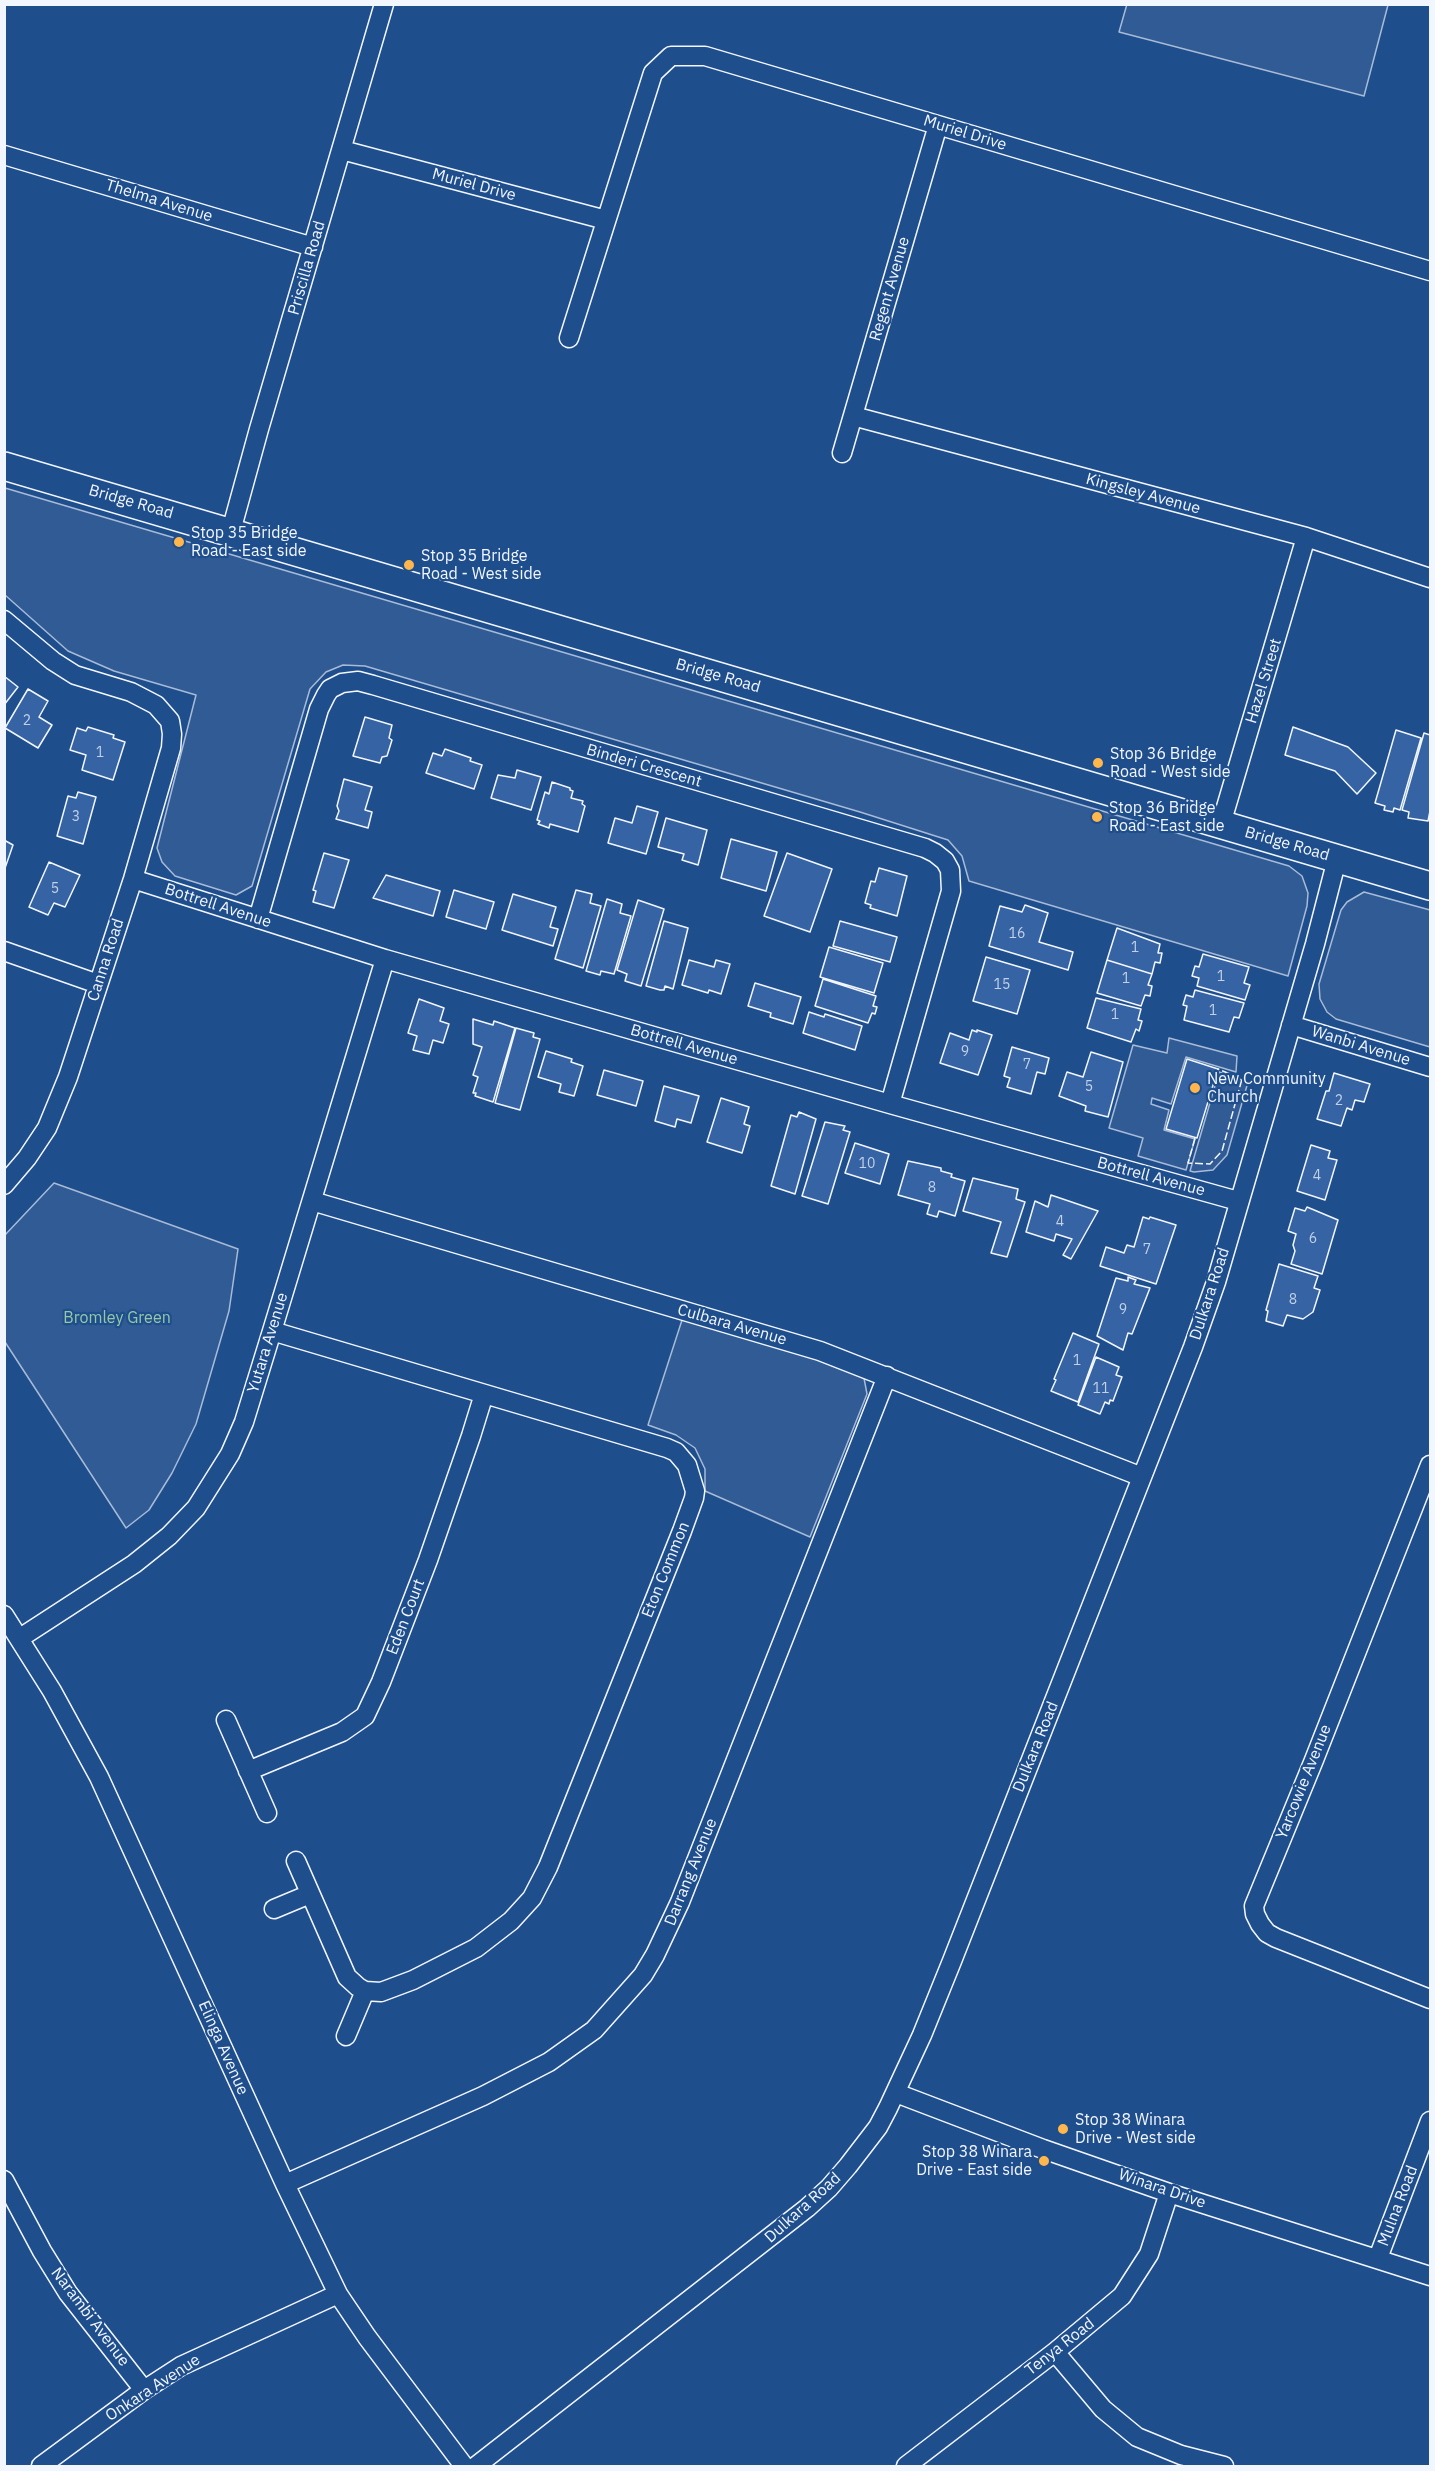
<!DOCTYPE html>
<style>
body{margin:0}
#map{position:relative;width:1435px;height:2471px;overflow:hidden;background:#1f4e8c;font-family:"IBM Plex Sans",sans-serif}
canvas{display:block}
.frame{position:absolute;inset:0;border:6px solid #f2f6ff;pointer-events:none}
</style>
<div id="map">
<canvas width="1435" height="2471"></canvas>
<div class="frame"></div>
</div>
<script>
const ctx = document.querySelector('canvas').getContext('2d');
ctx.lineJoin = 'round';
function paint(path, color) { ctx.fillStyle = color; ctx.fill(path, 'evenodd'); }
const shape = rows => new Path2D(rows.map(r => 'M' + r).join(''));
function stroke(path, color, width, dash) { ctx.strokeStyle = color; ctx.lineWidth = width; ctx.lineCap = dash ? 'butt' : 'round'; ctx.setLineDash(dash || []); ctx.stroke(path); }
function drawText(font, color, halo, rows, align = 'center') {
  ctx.font = font + ' "IBM Plex Sans",sans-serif'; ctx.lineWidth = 4.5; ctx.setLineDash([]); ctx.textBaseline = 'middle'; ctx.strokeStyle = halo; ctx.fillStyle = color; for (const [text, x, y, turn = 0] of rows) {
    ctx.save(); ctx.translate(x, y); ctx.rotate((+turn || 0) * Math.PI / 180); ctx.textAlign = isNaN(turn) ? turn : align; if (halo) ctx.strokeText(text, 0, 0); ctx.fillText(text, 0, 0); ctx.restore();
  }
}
const built = shape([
 [1127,4,1388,4,1388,5,1364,96,1119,32,1127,4],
 [5,488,1289,866,1302,876,1308,893,1307,906,1288,976,969,881,962,856,948,840,860,812,365,666,343,665,326,672,310,689,252,886,236,895,175,876,162,862,157,848,196,695,114,671,68,651,5,595,5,488],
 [1364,892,1430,910,1430,1047,1336,1019,1327,1012,1320,999,1319,984,1341,910,1347,902,1364,892],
 [1169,1038,1237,1056,1236,1072,1186,1057,1171,1104,1152,1098,1151,1104,1169,1110,1164,1130,1195,1139,1186,1170,1138,1156,1143,1138,1109,1128,1133,1045,1167,1053,1169,1038],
 [1219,1072,1248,1082,1227,1155,1213,1170,1194,1172,1190,1171,1219,1072],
 [54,1183,238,1249,229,1311,196,1424,172,1473,149,1510,126,1528,5,1342,5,1235,54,1183],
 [683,1317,850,1367,864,1378,867,1394,810,1537,705,1491,705,1469,695,1448,676,1435,648,1425,683,1317]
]);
paint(built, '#305b95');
stroke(built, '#a8bbd7', 1.5);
const building = shape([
 [4,676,18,687,4,705,4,676],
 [28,689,48,701,39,717,52,725,38,748,5,728,28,689],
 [365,717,392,725,389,738,392,740,387,756,382,757,380,763,353,756,365,717],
 [88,727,114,735,113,738,125,742,113,780,82,770,86,755,70,750,77,728,86,731,88,727],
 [1293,727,1348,747,1376,773,1357,794,1335,771,1285,755,1293,727],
 [1396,730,1421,738,1400,810,1394,808,1393,812,1384,810,1385,806,1375,803,1396,730],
 [1424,733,1430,735,1430,811,1428,821,1408,818,1409,812,1402,810,1424,733],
 [445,749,471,758,470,761,482,765,474,789,426,773,433,753,442,756,445,749],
 [517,770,541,777,531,810,491,798,498,775,515,778,517,770],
 [344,779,372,787,365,810,372,812,368,828,336,819,339,811,337,806,344,779],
 [552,782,570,788,570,790,573,791,571,798,583,801,582,804,585,806,578,832,550,824,549,828,538,824,540,821,537,820,545,792,549,794,552,782],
 [78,792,96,797,83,844,57,836,68,796,76,798,78,792],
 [637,806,658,812,646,854,608,843,615,818,632,823,637,806],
 [666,818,707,830,698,865,682,860,684,854,658,847,666,818],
 [731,839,777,852,766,891,721,878,731,839],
 [4,840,13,845,4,871,4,840],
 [324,853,349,860,334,908,313,902,316,891,313,890,324,853],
 [787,853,832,869,810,932,764,916,787,853],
 [49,862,80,875,65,907,54,903,48,915,29,907,49,862],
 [879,868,907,876,897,916,870,908,871,905,865,903,871,881,875,882,879,868],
 [386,875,440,891,433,916,373,898,386,875],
 [454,890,494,902,486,929,446,917,454,890],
 [576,890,592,894,590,903,601,906,583,968,555,959,576,890],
 [513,894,556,907,550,927,558,929,553,946,502,930,513,894],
 [607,899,622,904,620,913,631,916,614,974,601,971,600,975,586,971,607,899],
 [638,900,664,909,641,986,625,981,627,974,617,970,638,900],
 [1025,905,1048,913,1039,942,1073,952,1068,970,989,946,1000,906,1022,912,1025,905],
 [664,921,688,928,673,989,665,986,664,990,660,990,646,986,664,921],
 [840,921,897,937,890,962,833,946,840,921],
 [1117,928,1160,944,1158,953,1162,953,1160,963,1155,962,1152,974,1107,960,1117,928],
 [829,947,883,963,874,993,820,977,829,947],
 [1203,954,1249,967,1244,983,1250,985,1245,1000,1197,986,1199,978,1192,976,1195,966,1199,967,1203,954],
 [986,957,1030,970,1017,1014,973,1001,986,957],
 [689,960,714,967,716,960,730,964,721,994,709,990,708,993,682,985,689,960],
 [1107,960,1152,974,1148,985,1152,986,1150,996,1145,995,1141,1006,1097,993,1107,960],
 [823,979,876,996,873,1006,877,1007,875,1014,872,1013,868,1023,815,1006,823,979],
 [755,983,801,997,793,1024,770,1017,771,1013,748,1006,755,983],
 [1195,990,1244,1003,1239,1018,1234,1017,1229,1032,1184,1020,1187,1006,1183,1005,1186,995,1193,997,1195,990],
 [1096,998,1141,1009,1138,1020,1142,1021,1139,1031,1136,1029,1131,1042,1087,1028,1096,998],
 [419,999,444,1008,440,1021,449,1024,443,1043,433,1040,429,1054,413,1050,417,1036,408,1033,419,999],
 [809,1012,824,1017,825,1014,862,1026,855,1050,803,1033,809,1012],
 [473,1019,493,1025,494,1021,515,1028,493,1102,475,1096,476,1093,473,1093,478,1077,473,1075,482,1047,473,1044,473,1019],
 [516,1028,534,1033,533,1037,540,1039,520,1110,495,1103,516,1028],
 [972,1030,977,1032,977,1030,992,1035,978,1075,940,1063,950,1033,969,1040,972,1030],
 [1012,1047,1049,1058,1045,1074,1037,1072,1031,1094,1007,1087,1010,1078,1004,1076,1012,1047],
 [546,1051,572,1059,571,1062,583,1066,574,1096,559,1092,561,1084,538,1077,546,1051],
 [1091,1052,1123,1062,1108,1117,1085,1111,1086,1106,1059,1096,1067,1072,1083,1077,1091,1052],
 [1187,1059,1218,1069,1197,1138,1166,1129,1187,1059],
 [604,1070,643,1081,636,1106,597,1095,604,1070],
 [1334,1073,1370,1084,1364,1102,1355,1100,1352,1110,1347,1108,1341,1126,1317,1119,1326,1091,1329,1091,1334,1073],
 [664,1086,699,1096,691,1123,677,1119,675,1127,655,1121,664,1086],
 [721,1098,749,1107,744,1124,750,1126,742,1153,707,1142,721,1098],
 [799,1112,816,1119,795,1194,771,1186,791,1115,797,1117,799,1112],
 [825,1122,845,1126,843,1130,850,1132,828,1204,802,1196,825,1122],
 [855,1143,889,1154,880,1184,845,1173,855,1143],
 [1311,1145,1330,1151,1328,1158,1337,1160,1325,1200,1297,1191,1311,1145],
 [908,1161,941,1168,941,1171,952,1174,951,1177,965,1181,955,1216,939,1211,937,1217,927,1214,930,1204,898,1195,908,1161],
 [973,1178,1018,1189,1016,1199,1025,1202,1007,1257,991,1253,1001,1222,963,1211,973,1178],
 [1051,1195,1098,1211,1071,1259,1063,1255,1072,1239,1056,1234,1054,1241,1026,1232,1035,1201,1048,1207,1051,1195],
 [1307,1207,1338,1220,1322,1274,1291,1264,1295,1251,1293,1245,1296,1234,1288,1231,1295,1208,1305,1211,1307,1207],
 [1143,1217,1149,1219,1150,1217,1176,1225,1156,1284,1100,1266,1106,1247,1124,1253,1127,1245,1134,1247,1143,1217],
 [1279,1264,1318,1276,1314,1288,1320,1290,1313,1312,1303,1319,1287,1315,1283,1326,1266,1321,1268,1311,1266,1310,1279,1264],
 [1128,1277,1136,1280,1134,1284,1150,1288,1132,1334,1128,1333,1123,1350,1097,1336,1116,1278,1128,1281,1128,1277],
 [1073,1333,1099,1344,1078,1402,1051,1391,1056,1380,1054,1379,1073,1333],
 [1096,1357,1119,1367,1116,1375,1122,1377,1113,1401,1110,1400,1109,1404,1105,1402,1100,1414,1078,1405,1096,1357]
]);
paint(building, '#3563a3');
stroke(building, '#f2f6ff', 1.5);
const street = shape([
 [342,150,606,220],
 [4,155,313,247],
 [569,338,653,73,671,56,705,56,1430,271],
 [853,416,1306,537,1430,578],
 [842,453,938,125],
 [231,531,259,429,384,4],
 [4,620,53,661,75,675,131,692,156,705,170,721,172,734,171,748,133,879,68,1077,47,1128,27,1158,4,1185],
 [1221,824,1306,537],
 [133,879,385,959,890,1104,1238,1201],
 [258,919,319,709,326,695,330,689,342,683,358,681,373,685,925,848,935,853,945,861,950,870,951,891,890,1104],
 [4,951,98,984],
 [1291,1025,1430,1067],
 [312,1201,820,1351,1142,1477],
 [272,1331,667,1448,676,1452,687,1465,695,1491,694,1498,682,1531,548,1867,532,1898,511,1921,476,1948,413,1980,381,1992,365,1991,358,1987,347,1977,296,1861],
 [1430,1465,1314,1760,1254,1906,1255,1914,1260,1924,1267,1933,1276,1938,1430,1999],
 [4,1615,52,1691,99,1777,285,2184,338,2294,367,2337,464,2466],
 [20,1638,134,1564,169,1536,196,1508,230,1454,244,1422,272,1331,385,959],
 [226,1720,267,1813],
 [248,1771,342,1732,365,1716,381,1682,428,1560,471,1436,484,1394],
 [274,1909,310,1894],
 [346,2036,365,1991],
 [896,2093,1043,2149,1169,2193,1430,2276],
 [4,2180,42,2251,68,2293,144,2390],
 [285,2184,483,2096,549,2062,594,2030,643,1975,655,1955,680,1902,887,1376],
 [1378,2258,1430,2121],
 [1055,2352,1103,2409,1137,2437,1181,2455,1224,2466],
 [41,2466,144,2390,181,2366,338,2294],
 [476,2466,807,2208,829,2188,848,2166,878,2127,888,2108,922,2035,952,1961,1193,1347,1216,1282,1315,944,1337,859],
 [906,2466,1055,2352,1122,2296,1149,2254,1169,2193]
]);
const secondary = shape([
 [4,466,1430,886]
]);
stroke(street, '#f2f6ff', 21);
stroke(secondary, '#f2f6ff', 30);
stroke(street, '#1f4e8c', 18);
stroke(secondary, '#1f4e8c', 27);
stroke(shape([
 [1195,1138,1188,1163,1210,1164,1222,1151,1242,1079,1218,1069]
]), '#f2f6ff', 1.5, [8, 3]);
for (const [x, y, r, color] of [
 [179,542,6,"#ffb74d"],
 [409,565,6,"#ffb74d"],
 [1098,763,6,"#ffb74d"],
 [1097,817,6,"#ffb74d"],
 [1195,1088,6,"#ffb74d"],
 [1063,2129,6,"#ffb74d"],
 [1044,2161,6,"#ffb74d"]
]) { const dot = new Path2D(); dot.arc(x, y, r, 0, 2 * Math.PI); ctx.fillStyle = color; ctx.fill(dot); stroke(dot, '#1f4e8c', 2); }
drawText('14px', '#c3d1e8', null, [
 ["2",27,721],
 ["1",100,753],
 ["3",76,817],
 ["5",55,889],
 ["16",1017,934],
 ["1",1135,948],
 ["1",1221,977],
 ["1",1126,979],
 ["15",1002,985],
 ["1",1213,1011],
 ["1",1115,1015],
 ["9",965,1052],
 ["7",1027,1065],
 ["5",1089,1087],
 ["2",1339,1101],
 ["10",867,1164],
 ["4",1317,1176],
 ["8",932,1188],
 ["4",1060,1222],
 ["6",1313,1239],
 ["7",1147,1250],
 ["8",1293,1300],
 ["9",1123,1310],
 ["1",1077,1361],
 ["11",1101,1389]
]);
drawText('16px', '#f2f6ff', '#1f4e8c', [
 ["Muriel Drive",965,133,17],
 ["Muriel Drive",474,185,15],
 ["Thelma Avenue",159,201,17],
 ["Priscilla Road",307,268,-74],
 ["Regent Avenue",890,289,-74],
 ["Kingsley Avenue",1143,494,15],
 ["Bridge Road",131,502,16],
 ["Bridge Road",718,676,16],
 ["Hazel Street",1264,681,-73],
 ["Binderi Crescent",644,766,16],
 ["Bridge Road",1287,844,16],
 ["Bottrell Avenue",218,906,18],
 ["Canna Road",106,960,-72],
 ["Bottrell Avenue",684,1045,16],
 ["Wanbi Avenue",1361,1046,17],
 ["Bottrell Avenue",1151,1177,15],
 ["Dulkara Road",1210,1294,-72],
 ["Culbara Avenue",732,1325,16],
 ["Yutara Avenue",268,1343,-73],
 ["Eton Common",666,1570,-68],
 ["Eden Court",406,1617,-69],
 ["Dulkara Road",1036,1747,-68],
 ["Yarcowie Avenue",1304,1782,-68],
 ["Darrang Avenue",691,1872,-68],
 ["Elinga Avenue",223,2048,66],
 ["Winara Drive",1162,2189,19],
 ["Mulna Road",1398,2206,-69],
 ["Dulkara Road",803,2208,-42],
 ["Narambi Avenue",90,2317,53],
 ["Tenya Road",1060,2347,-38],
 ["Onkara Avenue",153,2388,-33]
]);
drawText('16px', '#f2f6ff', '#1f4e8c', [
 ["Stop 35 Bridge",191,533],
 ["Road - East side",191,551],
 ["Stop 35 Bridge",421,556],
 ["Road - West side",421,574],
 ["Stop 36 Bridge",1110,754],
 ["Road - West side",1110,772],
 ["Stop 36 Bridge",1109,808],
 ["Road - East side",1109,826],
 ["New Community",1207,1079],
 ["Church",1207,1097],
 ["Stop 38 Winara",1075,2120],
 ["Drive - West side",1075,2138],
 ["Stop 38 Winara",1032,2152,"right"],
 ["Drive - East side",1032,2170,"right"]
], 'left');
drawText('16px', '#97c8a6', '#1f4e8c', [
 ["Bromley Green",117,1318]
]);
</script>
